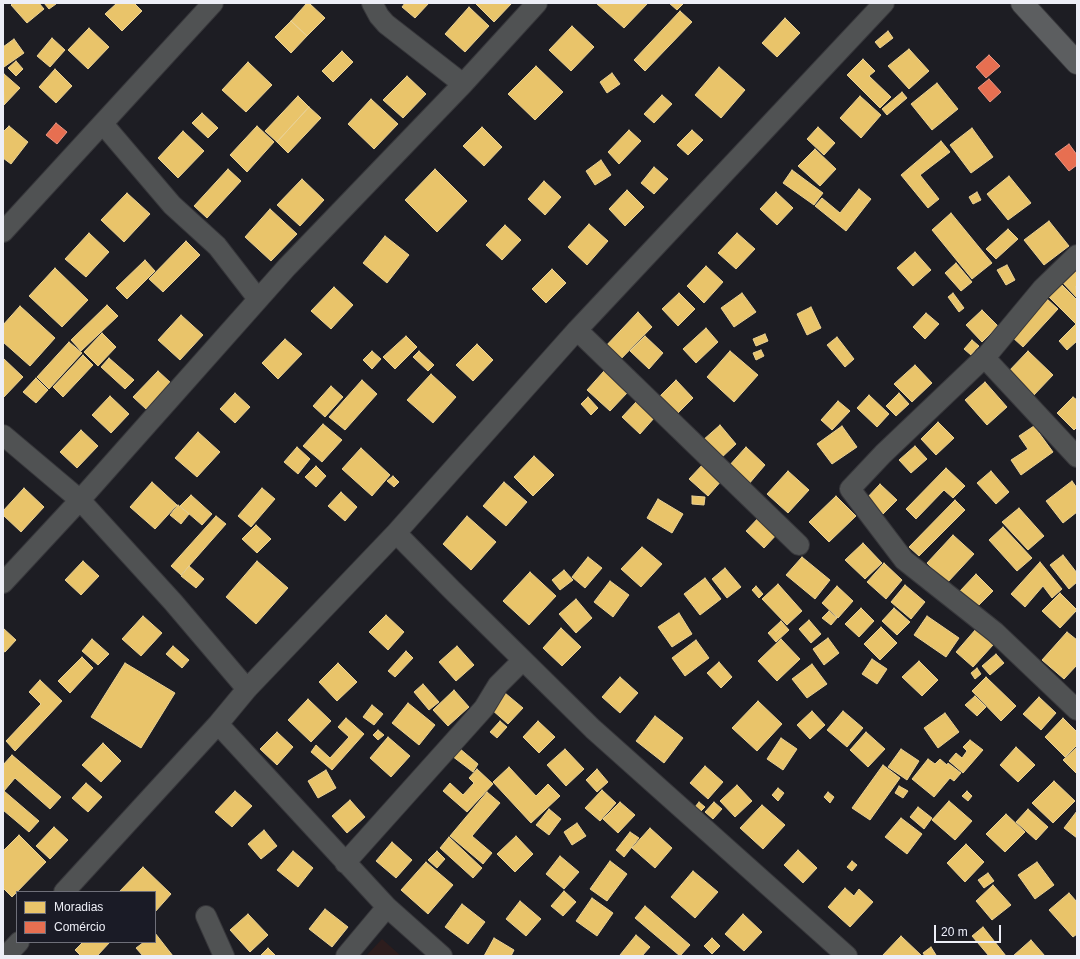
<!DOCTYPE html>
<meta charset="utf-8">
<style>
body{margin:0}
#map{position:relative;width:1080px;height:959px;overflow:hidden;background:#1d1d23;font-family:Arial,sans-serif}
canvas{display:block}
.frame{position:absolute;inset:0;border:4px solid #edeef6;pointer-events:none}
.legend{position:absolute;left:16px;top:891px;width:140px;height:52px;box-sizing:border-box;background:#1a1b26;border:1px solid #6e6f79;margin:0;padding:5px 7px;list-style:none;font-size:12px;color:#edeef6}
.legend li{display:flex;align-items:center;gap:8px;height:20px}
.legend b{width:20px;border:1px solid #6e6f79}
.scale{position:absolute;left:934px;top:925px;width:67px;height:18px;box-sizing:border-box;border:2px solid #edeef6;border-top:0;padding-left:5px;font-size:12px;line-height:14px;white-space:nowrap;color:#edeef6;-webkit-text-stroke:3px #1a1b26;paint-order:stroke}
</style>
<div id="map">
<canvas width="1080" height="959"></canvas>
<div class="frame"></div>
<ul class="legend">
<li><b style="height:11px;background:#e9c46a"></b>Moradias</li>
<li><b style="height:11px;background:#e76f51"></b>Comércio</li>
</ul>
<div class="scale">20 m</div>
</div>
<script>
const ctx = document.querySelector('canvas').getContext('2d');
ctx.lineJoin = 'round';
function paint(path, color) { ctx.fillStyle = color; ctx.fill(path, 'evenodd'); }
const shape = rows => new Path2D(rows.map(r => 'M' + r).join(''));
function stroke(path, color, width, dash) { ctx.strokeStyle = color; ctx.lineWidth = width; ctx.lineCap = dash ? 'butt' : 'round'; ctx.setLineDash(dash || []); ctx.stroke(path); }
paint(shape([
 [382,939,401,956,366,956]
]), '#2d1d1d');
const homes = shape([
 [13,3,39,3,44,9,27,23,11,5,13,3],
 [44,3,55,3,56,4,49,9,44,3],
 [117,3,134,3,142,11,122,31,105,14,117,3],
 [307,3,309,3,325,18,307,36,291,21,307,3],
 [405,3,429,3,415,18,402,7,405,3],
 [475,3,512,3,494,22,475,3],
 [596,3,648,3,624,28,596,3],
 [669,3,684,3,677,10,669,3],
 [469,7,489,26,465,52,445,34,469,7],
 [680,11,692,22,645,71,634,60,680,11],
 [785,18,800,33,777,57,762,43,785,18],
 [291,21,307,36,291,53,275,37,291,21],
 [572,26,594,47,571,71,549,50,572,26],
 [89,28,109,47,88,69,68,50,89,28],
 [888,31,893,38,880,48,875,42,888,31],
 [52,38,65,50,50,67,37,56,52,38],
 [14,39,24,53,4,67,3,65,3,47,14,39],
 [909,49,929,71,909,89,888,66,909,49],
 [342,51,353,62,333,82,322,71,342,51],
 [863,59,875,71,869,76,891,97,880,108,847,75,863,59],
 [16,61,23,69,16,76,8,68,16,61],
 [248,62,272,85,246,112,222,90,248,62],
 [536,66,563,92,535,120,508,94,536,66],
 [719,67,745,90,721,118,695,95,719,67],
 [55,69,72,86,56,103,39,87,55,69],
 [612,73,620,84,607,93,600,82,612,73],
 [4,74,20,88,4,105,3,75,4,74],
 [407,76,426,94,403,118,383,100,407,76],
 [937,83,958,109,932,130,911,104,937,83],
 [902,92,907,98,887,115,882,109,902,92],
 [662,95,672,104,654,123,644,114,662,95],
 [298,96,309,107,277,142,265,131,298,96],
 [860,96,881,115,861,138,840,118,860,96],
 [371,99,398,124,374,149,348,124,371,99],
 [309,107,321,118,288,153,277,142,309,107],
 [202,113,218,128,208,138,192,123,202,113],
 [9,126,28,142,11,164,3,158,3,132,9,126],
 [257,126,274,142,247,172,230,155,257,126],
 [482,127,502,147,484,166,463,146,482,127],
 [818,127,835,143,824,155,807,139,818,127],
 [972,128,993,157,971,173,950,145,972,128],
 [629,130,641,141,619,164,608,152,629,130],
 [692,130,703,140,688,155,677,145,692,130],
 [183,131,204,151,178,178,158,158,183,131],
 [941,141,950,152,920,175,939,199,928,208,901,175,941,141],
 [815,149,836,169,820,186,798,166,815,149],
 [601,160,611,175,595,185,586,171,601,160],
 [654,167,668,179,654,194,641,183,654,167],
 [228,169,241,181,207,218,194,206,228,169],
 [435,169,467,201,437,232,405,200,435,169],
 [792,170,823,193,814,205,783,183,792,170],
 [1009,176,1031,203,1008,220,987,194,1009,176],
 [302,179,324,200,300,226,277,205,302,179],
 [544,181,561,197,545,215,528,199,544,181],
 [859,189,871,199,846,231,815,206,822,198,840,213,859,189],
 [627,190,644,207,625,226,609,209,627,190],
 [776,192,793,208,777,225,760,209,776,192],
 [977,192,981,200,973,204,969,197,977,192],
 [127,193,150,214,124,242,101,220,127,193],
 [270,209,297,234,271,261,245,237,270,209],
 [951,213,992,263,972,279,932,230,951,213],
 [1049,221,1069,246,1044,265,1024,240,1049,221],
 [589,224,608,241,587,265,568,247,589,224],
 [505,225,521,240,502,260,486,245,505,225],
 [1008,229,1018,239,996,259,986,249,1008,229],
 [89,233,109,252,86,277,65,259,89,233],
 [737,233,755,249,736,269,718,253,737,233],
 [385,236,409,255,387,283,363,263,385,236],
 [186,241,200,255,163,292,149,279,186,241],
 [915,252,931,270,913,286,897,268,915,252],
 [145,260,155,271,127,299,116,288,145,260],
 [956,263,972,282,961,291,945,273,956,263],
 [1007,265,1015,280,1006,285,997,270,1007,265],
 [706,266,723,282,704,303,687,286,706,266],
 [55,268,88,300,62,327,29,296,55,268],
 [552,269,566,283,546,303,532,289,552,269],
 [1077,269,1077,285,1076,286,1077,298,1063,283,1077,269],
 [1061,284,1077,300,1077,341,1067,350,1059,341,1076,324,1048,296,1061,284],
 [334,287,353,305,331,329,311,311,334,287],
 [679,293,695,309,678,326,662,309,679,293],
 [742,293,756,312,734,327,721,308,742,293],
 [953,293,964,308,959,312,948,297,953,293],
 [1046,298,1058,309,1023,347,1011,336,1046,298],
 [107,305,118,316,81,351,71,340,107,305],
 [20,306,55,338,30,366,3,342,3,325,20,306],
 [811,307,821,328,807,335,797,314,811,307],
 [982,310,998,326,982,342,966,325,982,310],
 [638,312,652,327,617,363,603,349,638,312],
 [926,313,939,324,925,339,913,327,926,313],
 [181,315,203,335,180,360,158,340,181,315],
 [706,328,718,342,696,363,683,349,706,328],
 [102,333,116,347,98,366,84,352,102,333],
 [765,334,768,341,756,346,753,339,765,334],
 [406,336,417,347,395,369,383,357,406,336],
 [645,336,663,353,649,369,630,351,645,336],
 [837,337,854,359,845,367,827,345,837,337],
 [285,339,302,354,278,379,262,363,285,339],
 [972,340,979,346,971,355,964,349,972,340],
 [69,342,82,353,49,389,37,377,69,342],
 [477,344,493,360,473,381,456,365,477,344],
 [761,350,764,356,756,360,753,353,761,350],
 [372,351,381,359,372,369,363,360,372,351],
 [419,351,434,365,428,371,413,357,419,351],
 [730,351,758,375,734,402,707,377,730,351],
 [1028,351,1053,375,1033,396,1008,372,1028,351],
 [83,355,93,365,63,397,53,387,83,355],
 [3,358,23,377,3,398,3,358],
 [109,358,134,380,125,389,101,367,109,358],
 [915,365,932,383,912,402,894,384,915,365],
 [158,371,171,383,146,409,133,397,158,371],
 [604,371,627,393,610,411,587,390,604,371],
 [431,374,456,397,433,423,407,400,431,374],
 [36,378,48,390,36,403,23,392,36,378],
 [362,380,377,394,345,430,329,417,362,380],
 [676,380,693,398,675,416,657,399,676,380],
 [985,382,1007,407,987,425,965,400,985,382],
 [331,386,343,397,325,417,313,406,331,386],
 [235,393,250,407,235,423,220,409,235,393],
 [899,393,909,404,896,416,886,406,899,393],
 [869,395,889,414,877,427,857,408,869,395],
 [110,396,129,414,111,433,92,415,110,396],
 [588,397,598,408,591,415,581,404,588,397],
 [1073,397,1077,400,1077,427,1074,430,1057,413,1073,397],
 [637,401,655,417,640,434,622,417,637,401],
 [838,401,850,411,832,430,821,420,838,401],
 [938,422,954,438,936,455,921,439,938,422],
 [323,424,342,440,322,462,303,446,323,424],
 [720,425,736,444,719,460,702,441,720,425],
 [842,426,857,447,832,464,817,444,842,426],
 [1034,426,1053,452,1021,475,1011,460,1028,449,1019,436,1034,426],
 [81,430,98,446,77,468,60,452,81,430],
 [198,432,220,452,197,477,175,458,198,432],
 [915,446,927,459,911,473,899,460,915,446],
 [297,447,310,459,298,474,284,462,297,447],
 [746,447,765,465,748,485,728,467,746,447],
 [361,448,390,475,372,496,342,469,361,448],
 [534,456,554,475,533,496,514,477,534,456],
 [705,462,723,479,708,496,689,479,705,462],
 [316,466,326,476,316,487,305,477,316,466],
 [946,468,965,486,953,498,944,490,916,519,906,509,946,468],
 [788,471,809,490,788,513,767,494,788,471],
 [991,471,1009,492,996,504,977,483,991,471],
 [393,476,399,482,394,487,387,481,393,476],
 [1072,481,1077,488,1077,512,1063,523,1046,501,1072,481],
 [152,482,177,505,155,529,130,507,152,482],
 [504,482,527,502,506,526,483,506,504,482],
 [880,484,897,500,881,516,865,500,880,484],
 [24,488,44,507,21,532,3,515,3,511,24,488],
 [262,488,275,499,251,527,238,516,262,488],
 [341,492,357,507,345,521,328,506,341,492],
 [191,495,212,514,202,525,180,506,191,495],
 [692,496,705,497,704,505,692,504,692,496],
 [836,496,856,516,829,542,809,522,836,496],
 [658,499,683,514,672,533,647,518,658,499],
 [955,500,965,510,919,556,909,547,955,500],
 [178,505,189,514,181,524,170,515,178,505],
 [1019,508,1044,536,1028,550,1002,522,1019,508],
 [761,515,779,532,764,548,746,531,761,515],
 [216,516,226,524,181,575,171,566,216,516],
 [467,516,496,542,471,570,443,544,467,516],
 [256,525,271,539,257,553,242,539,256,525],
 [1003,527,1032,558,1017,571,989,540,1003,527],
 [953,535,974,554,947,583,927,563,953,535],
 [863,543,882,563,865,579,845,560,863,543],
 [642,547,662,564,641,587,621,569,642,547],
 [1063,555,1077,573,1077,582,1069,589,1050,565,1063,555],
 [588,557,602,568,585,588,572,577,588,557],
 [802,557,830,580,815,599,786,575,802,557],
 [83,561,99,576,81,595,65,580,83,561],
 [257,561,288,588,256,624,226,597,257,561],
 [1040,562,1062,589,1052,598,1043,586,1025,607,1011,594,1040,562],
 [884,563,902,580,886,599,867,582,884,563],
 [189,566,204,579,196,588,181,576,189,566],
 [725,568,741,587,727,598,712,579,725,568],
 [564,570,573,580,560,590,552,580,564,570],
 [530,572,556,596,529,625,503,601,530,572],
 [976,574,993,591,977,607,960,591,976,574],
 [705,578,721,599,700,615,684,594,705,578],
 [610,581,629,595,613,617,594,602,610,581],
 [778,584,802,611,787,625,762,599,778,584],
 [905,585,925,602,911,619,891,602,905,585],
 [756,586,763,594,759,598,752,590,756,586],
 [837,586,853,601,838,618,822,603,837,586],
 [1060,593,1077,610,1060,628,1042,611,1060,593],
 [576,599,592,618,576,633,559,614,576,599],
 [861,608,874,621,859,637,845,624,861,608],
 [894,608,910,622,897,635,882,621,894,608],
 [829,611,837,618,831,625,822,618,829,611],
 [679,613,692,634,672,647,658,627,679,613],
 [386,615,404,632,388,650,369,632,386,615],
 [143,616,162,633,141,656,122,639,143,616],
 [927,616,959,638,946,657,914,635,927,616],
 [809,620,821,634,811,643,799,629,809,620],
 [781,621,789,630,776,642,768,633,781,621],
 [881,627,897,643,880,660,864,644,881,627],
 [3,628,16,640,5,652,3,651,3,628],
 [561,628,581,647,562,666,543,648,561,628],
 [976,629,993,645,973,667,956,652,976,629],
 [1067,632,1077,640,1077,665,1064,679,1042,660,1067,632],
 [828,638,839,653,824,665,813,649,828,638],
 [92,639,109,654,98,665,82,651,92,639],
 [781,639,800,659,777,681,758,661,781,639],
 [696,640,709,658,685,676,672,658,696,640],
 [173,646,189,660,182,668,166,654,173,646],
 [457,646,474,665,456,681,439,662,457,646],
 [406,651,413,658,395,677,388,671,406,651],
 [996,654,1004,663,990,675,982,666,996,654],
 [82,657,93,668,70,693,58,681,82,657],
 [872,659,887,669,877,684,862,674,872,659],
 [919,661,938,680,922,696,902,677,919,661],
 [719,662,732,677,721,688,707,673,719,662],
 [125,663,175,693,141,748,91,717,125,663],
 [338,663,357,682,337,701,319,682,338,663],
 [812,664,827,684,807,698,792,679,812,664],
 [977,668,981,674,975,679,971,673,977,668],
 [620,677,638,693,620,713,602,697,620,677],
 [986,677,1016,706,1001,721,972,691,986,677],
 [40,680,62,701,15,751,6,741,41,704,29,692,40,680],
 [423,684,439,702,429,710,414,692,423,684],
 [454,690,469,707,448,726,433,710,454,690],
 [505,693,523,708,508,724,491,709,505,693],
 [975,696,986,707,977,716,965,705,975,696],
 [1039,697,1056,713,1041,730,1023,714,1039,697],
 [308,699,331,721,311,742,288,720,308,699],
 [758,701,782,724,757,751,732,728,758,701],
 [408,703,435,725,419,745,392,723,408,703],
 [372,705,383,714,374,725,363,717,372,705],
 [812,711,825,725,810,739,797,725,812,711],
 [843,711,863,728,847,747,827,730,843,711],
 [945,713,959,732,938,748,924,728,945,713],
 [655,716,683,738,664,763,636,741,655,716],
 [346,718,364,734,332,770,311,752,316,745,330,758,349,737,338,727,346,718],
 [1063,718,1077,732,1077,745,1065,757,1045,737,1063,718],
 [500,721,507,727,497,738,490,732,500,721],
 [538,721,555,737,539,753,523,737,538,721],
 [378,730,384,735,378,740,373,735,378,730],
 [277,732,293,747,277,765,260,749,277,732],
 [866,732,885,749,868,767,850,750,866,732],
 [388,737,410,756,391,777,370,758,388,737],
 [781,738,797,749,783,770,767,759,781,738],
 [970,740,983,750,963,773,949,761,956,753,962,758,967,751,963,747,970,740],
 [103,743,121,761,101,782,82,765,103,743],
 [1016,747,1035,765,1018,782,1000,765,1016,747],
 [1077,747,1077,774,1063,760,1077,747],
 [459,748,478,764,473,772,452,756,459,748],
 [565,749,584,769,566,786,547,765,565,749],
 [901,749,919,761,907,780,888,767,901,749],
 [12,755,61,797,50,809,15,778,4,791,39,821,29,832,3,810,3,765,12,755],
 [928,759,935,764,940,759,947,765,948,763,961,773,954,781,950,778,934,797,912,779,928,759],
 [883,765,900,778,870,820,852,808,883,765],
 [705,766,723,782,708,799,690,783,705,766],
 [509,767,536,796,548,784,560,796,531,823,493,782,509,767],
 [477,769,493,784,467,812,443,791,450,783,463,795,474,783,469,778,477,769],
 [597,769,608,782,597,792,586,780,597,769],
 [326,770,336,788,318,798,308,781,326,770],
 [1054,781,1075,801,1053,823,1032,803,1054,781],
 [86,783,102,797,88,812,72,798,86,783],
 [737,785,752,801,735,817,720,801,737,785],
 [899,786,908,791,903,798,895,793,899,786],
 [778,788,784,793,778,801,772,795,778,788],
 [602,790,616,803,600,821,585,808,602,790],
 [235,791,252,806,232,827,215,812,235,791],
 [967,791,972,796,968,801,962,796,967,791],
 [487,792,500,803,472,836,492,853,483,864,450,836,487,792],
 [828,792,834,797,830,803,824,797,828,792],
 [350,800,365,817,347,833,332,816,350,800],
 [949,801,972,821,955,840,932,820,949,801],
 [620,802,635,815,618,833,603,819,620,802],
 [699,802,705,807,700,812,695,807,699,802],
 [714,802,722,809,713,819,705,812,714,802],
 [762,805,785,825,763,849,740,828,762,805],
 [918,807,932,818,924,829,910,817,918,807],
 [549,809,561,819,549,835,536,825,549,809],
 [1028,809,1048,827,1036,840,1016,822,1028,809],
 [1077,811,1077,838,1064,828,1077,811],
 [1006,814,1025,832,1005,852,986,834,1006,814],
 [901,818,922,834,907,854,885,837,901,818],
 [577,823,586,836,572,845,564,832,577,823],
 [54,827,68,840,50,859,36,846,54,827],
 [650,828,672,848,655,868,632,848,650,828],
 [264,830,277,846,261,859,248,844,264,830],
 [630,832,639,838,624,857,616,850,630,832],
 [19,835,46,862,12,897,3,888,3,851,19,835],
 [516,836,533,854,515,872,497,854,516,836],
 [449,837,482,868,473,878,440,848,449,837],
 [392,842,412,860,396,878,376,861,392,842],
 [966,844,984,862,965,882,947,863,966,844],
 [798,850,817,868,803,883,784,865,798,850],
 [293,851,313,868,298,887,277,870,293,851],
 [437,851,445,859,437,868,428,860,437,851],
 [560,856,579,872,564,889,546,874,560,856],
 [610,861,627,874,607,901,590,889,610,861],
 [852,861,857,865,852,871,847,867,852,861],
 [426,862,453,885,428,914,401,890,426,862],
 [1037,862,1054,885,1035,899,1018,875,1037,862],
 [143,867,171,894,155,912,155,892,119,892,143,867],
 [693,871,718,892,695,918,671,897,693,871],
 [988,873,994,881,984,888,978,880,988,873],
 [993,885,1011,905,992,920,976,901,993,885],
 [845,888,854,896,859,889,873,902,850,927,828,907,845,888],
 [564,891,576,902,563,916,551,906,564,891],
 [1069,893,1077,902,1077,934,1073,937,1049,910,1069,893],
 [592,898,613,913,597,936,576,921,592,898],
 [520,901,541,919,526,936,506,919,520,901],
 [462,904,485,922,468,944,445,927,462,904],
 [645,906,690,945,680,956,635,918,645,906],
 [325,909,348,927,332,947,309,929,325,909],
 [248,914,268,935,250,952,230,930,248,914],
 [743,914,762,932,744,951,725,934,743,914],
 [983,927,1006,956,989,956,972,936,983,927],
 [155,933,173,956,143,956,136,948,144,942,155,942,155,933],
 [636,935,650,947,642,956,621,956,620,955,636,935],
 [901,936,922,956,882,956,901,936],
 [494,938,514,950,511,956,484,956,494,938],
 [712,938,720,946,712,954,704,946,712,938],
 [1031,940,1045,956,1013,956,1031,940],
 [83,942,110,942,97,956,81,956,75,950,83,942],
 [931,947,936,955,935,956,925,956,923,953,931,947],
 [268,948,276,956,260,956,268,948]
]);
paint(homes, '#e9c46a');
stroke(homes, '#ead194', 1);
const shops = shape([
 [989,55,1000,66,986,78,976,67,989,55],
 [989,79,1001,92,990,102,978,88,989,79],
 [56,123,67,132,57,144,46,135,56,123],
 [1069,144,1077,155,1077,165,1069,171,1055,154,1069,144]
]);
paint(shops, '#e76f51');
stroke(shops, '#e99582', 1);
const minor = shape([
 [372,3,379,16,386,24,463,84],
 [103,124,172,205,217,246,258,299],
 [3,232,213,3],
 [1077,255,1042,289,988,354,883,454,850,489,904,560,995,632,1077,710],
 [577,330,799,545],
 [984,357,1077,457],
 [3,435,80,500,173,602,247,689],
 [396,533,452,590,593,729,847,956],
 [3,583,80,500,287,267,463,84,537,3],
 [218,724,387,907,442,956],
 [345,863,484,708,498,685,523,660],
 [64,892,218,724,247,689,396,533,577,330,884,3],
 [206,916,224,956],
 [6,956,19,942],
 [346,956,387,907]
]);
const secondary = shape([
 [1022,3,1077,63]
]);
stroke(minor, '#37373b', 22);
stroke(secondary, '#37373b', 24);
stroke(minor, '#505253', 20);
stroke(secondary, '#5c5e60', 22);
</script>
